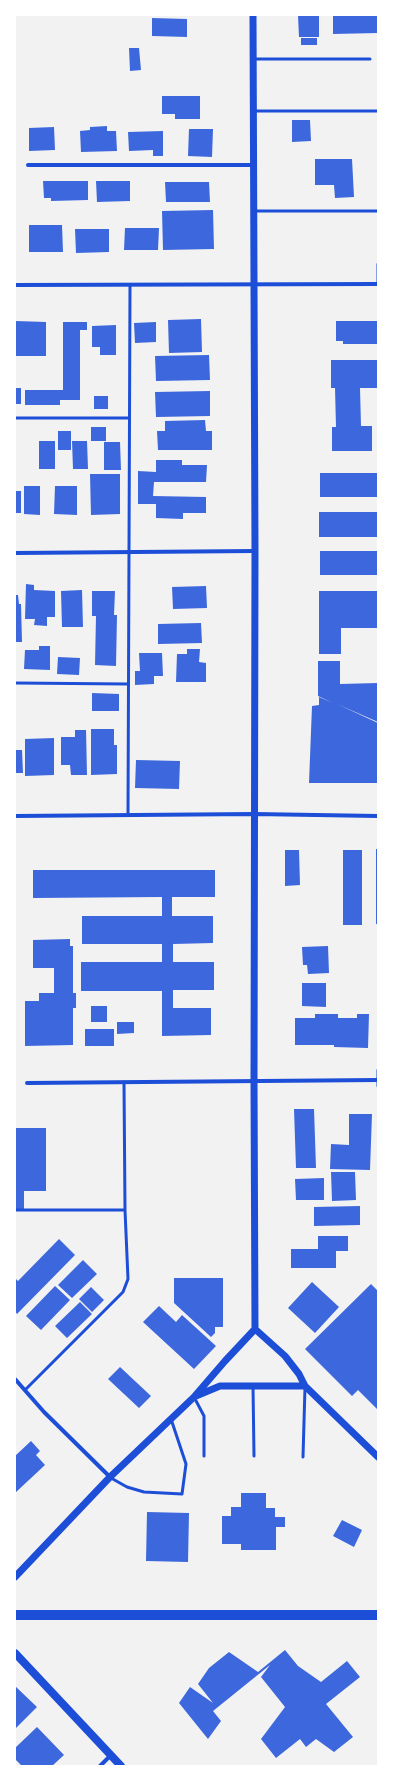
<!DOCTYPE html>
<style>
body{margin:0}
#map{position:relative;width:393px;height:1781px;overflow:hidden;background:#f2f2f2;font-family:Cabin,sans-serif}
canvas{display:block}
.frame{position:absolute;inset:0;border:16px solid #fff;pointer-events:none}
</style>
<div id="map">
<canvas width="393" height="1781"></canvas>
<div class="frame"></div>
</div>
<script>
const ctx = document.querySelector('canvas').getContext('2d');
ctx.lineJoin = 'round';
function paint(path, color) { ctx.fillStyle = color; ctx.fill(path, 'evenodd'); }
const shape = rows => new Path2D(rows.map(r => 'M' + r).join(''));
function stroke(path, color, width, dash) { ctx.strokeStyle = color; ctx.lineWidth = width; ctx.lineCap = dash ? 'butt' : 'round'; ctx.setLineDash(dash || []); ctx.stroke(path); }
paint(shape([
 [298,15,319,15,319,37,299,37],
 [333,15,378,15,378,33,333,34],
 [152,18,187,19,187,37,152,36],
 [301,38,317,38,317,45,301,45],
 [129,48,139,48,141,70,130,71],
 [162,96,200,96,200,119,175,119,175,114,162,114],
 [292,120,310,120,311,141,292,142],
 [107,126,107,131,116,131,117,151,81,152,80,131,90,130,90,127],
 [54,127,55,150,29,151,29,128],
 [189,129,213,129,212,157,188,156],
 [163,131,163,156,153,156,153,150,129,151,128,132],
 [315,159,352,159,354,197,335,198,334,185,315,185],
 [43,181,88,181,88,200,51,201,51,198,44,198],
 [96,181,130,181,130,201,97,202],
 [165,182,209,182,210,202,166,202],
 [213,210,214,249,163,250,162,211],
 [29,225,62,225,63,252,29,252],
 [125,228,159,228,158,250,124,250],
 [75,229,109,229,109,252,76,253],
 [201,319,202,352,169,353,168,320],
 [15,321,46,322,46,356,15,356],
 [336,321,378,321,378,344,343,344,343,341,336,341],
 [63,322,87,322,87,330,80,330,80,400,60,400,60,405,25,405,25,390,63,390],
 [156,322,156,342,135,343,134,323],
 [116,325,116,355,100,355,100,347,92,347,92,326],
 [209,355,210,380,156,381,155,356],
 [331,360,378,360,378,388,360,388,361,426,372,426,372,451,332,451,332,427,336,427,335,388,331,388],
 [15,388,21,388,21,404,15,404],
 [210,391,210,416,156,417,155,392],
 [94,396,108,396,108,409,94,409],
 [205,420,206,431,212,431,212,450,158,450,157,431,165,431,165,421],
 [91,427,106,427,106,441,91,441],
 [58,431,71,431,71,450,58,450],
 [39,441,55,441,55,469,39,469],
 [72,441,87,441,88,469,73,469],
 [104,442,120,442,121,470,104,470],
 [156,460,182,460,182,465,207,465,206,482,154,482,153,496,206,497,206,513,183,513,183,519,156,518,156,504,138,504,138,471,156,472],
 [320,473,378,473,378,497,320,497],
 [90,474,120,474,120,514,91,515],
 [24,486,40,486,40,515,24,514],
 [55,486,77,486,77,515,54,514],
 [15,491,21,491,21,513,15,513],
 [319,512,378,512,378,537,319,537],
 [320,551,378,551,378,575,320,575],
 [26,584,34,585,34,590,55,591,55,617,47,617,47,626,34,625,35,619,25,619],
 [206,586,207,608,173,609,172,587],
 [82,590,83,627,62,627,61,591],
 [92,591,115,591,114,615,117,615,116,666,95,665,96,616,92,616],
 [319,591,378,591,378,628,341,628,341,654,319,654],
 [15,595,18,595,19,604,21,604,22,642,15,642],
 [201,623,202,643,158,644,158,624],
 [39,646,50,646,50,670,24,669,25,650,39,650],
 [187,649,200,649,199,662,206,663,206,682,176,682,177,654,187,654],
 [139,653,162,653,163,676,154,676,154,684,135,685,135,671,140,671],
 [58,657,80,658,79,675,57,674],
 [318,661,340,661,340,684,378,683,378,722,337,704,378,723,378,783,309,783,312,706,319,705,319,697,333,703,318,696],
 [92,693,119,694,119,711,92,711],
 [91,729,114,729,114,745,117,745,117,774,91,775],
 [75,730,86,730,87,775,71,775,70,765,61,765,61,737,75,737],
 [54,738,54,775,25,776,25,739],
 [15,750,22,750,23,773,15,773],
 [136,760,180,761,179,789,135,788],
 [376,849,378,849,378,924,376,924],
 [285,850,299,850,300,885,285,886],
 [343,850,362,850,362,925,343,925],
 [33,870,215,870,215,897,172,897,172,916,213,916,213,943,173,944,173,962,214,962,214,990,173,990,173,1008,211,1008,211,1035,162,1036,162,991,81,991,81,962,162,962,162,944,82,944,82,916,162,916,162,897,33,898],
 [70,939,70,946,73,946,73,993,76,993,76,1008,73,1008,73,1045,25,1046,25,1001,39,1001,39,993,54,993,54,968,33,968,33,940],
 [328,946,329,973,308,974,307,965,303,965,302,947],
 [302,983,326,983,326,1007,302,1006],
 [91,1006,107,1006,107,1022,91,1022],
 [315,1014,338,1014,338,1018,357,1018,357,1014,369,1014,368,1048,334,1047,334,1045,295,1045,295,1018,315,1018],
 [117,1022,134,1022,134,1033,117,1034],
 [85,1029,114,1029,114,1046,85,1046],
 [294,1109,314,1109,316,1168,296,1168],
 [349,1114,372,1114,370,1170,330,1169,331,1144,349,1145],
 [15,1128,46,1128,46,1191,24,1191,24,1210,15,1210],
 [331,1172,355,1172,356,1200,332,1201],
 [324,1178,324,1200,296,1200,295,1179],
 [360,1206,360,1225,314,1226,314,1207],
 [318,1236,348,1236,348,1251,336,1251,336,1268,291,1268,291,1249,318,1249],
 [59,1239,75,1255,17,1314,15,1311,15,1278,18,1281],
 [83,1260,97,1274,72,1298,58,1285],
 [174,1278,223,1278,223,1327,215,1327,215,1333,211,1337,174,1303],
 [312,1282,339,1307,315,1333,288,1308],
 [371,1284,378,1291,378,1410,358,1390,352,1396,305,1349],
 [55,1286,70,1300,41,1330,26,1316],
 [91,1287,104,1300,92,1312,79,1299],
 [80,1302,92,1314,67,1338,55,1326],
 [159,1306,176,1322,182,1315,216,1346,194,1369,143,1322],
 [120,1367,151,1396,139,1408,108,1379],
 [31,1441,40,1451,36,1455,45,1465,15,1493,15,1456],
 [241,1493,266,1493,266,1508,275,1508,275,1517,285,1517,285,1527,276,1527,276,1550,241,1550,241,1544,222,1544,222,1516,231,1516,231,1507,241,1507],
 [147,1512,189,1513,188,1562,146,1561],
 [342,1520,362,1530,354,1547,333,1536],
 [285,1650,298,1666,321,1682,347,1661,360,1677,326,1704,353,1737,334,1752,316,1739,306,1747,300,1739,276,1758,261,1739,285,1707,261,1677,270,1665,213,1711,221,1721,208,1739,179,1703,190,1687,213,1703,198,1684,209,1668,229,1652,258,1672],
 [15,1686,37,1707,15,1729],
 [37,1727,64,1755,52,1766,22,1766,15,1759,15,1748]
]), '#3d67dc');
stroke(shape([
 [253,59,370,59],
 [254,111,378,111],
 [255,211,378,211],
 [378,284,378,264],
 [15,418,129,418],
 [15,683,128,684],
 [128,815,130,285],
 [378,1070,378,1086],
 [15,1210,125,1210,124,1082],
 [253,1386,254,1456],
 [25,1390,123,1292,128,1279,125,1210],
 [194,1397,204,1416,204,1456],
 [303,1457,305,1387],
 [111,1478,127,1487,144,1492,182,1494,186,1464,171,1419]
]), '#1d4ed8', 3);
stroke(shape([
 [28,165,253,165],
 [15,285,378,284],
 [15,553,255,551],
 [15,816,254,814,378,816],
 [27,1083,378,1080],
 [15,1379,44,1412,110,1477],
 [100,1766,111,1755]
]), '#1d4ed8', 4);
stroke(shape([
 [253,15,255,551,254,1080,255,1329],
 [255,1329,285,1356,299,1374,305,1386,378,1457],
 [196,1396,220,1386,305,1386],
 [15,1577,110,1477,194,1397,225,1361,255,1329]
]), '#1d4ed8', 7);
stroke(shape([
 [15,1653,121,1766]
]), '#1d4ed8', 8);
stroke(shape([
 [15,1615,378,1615]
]), '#1d4ed8', 10);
</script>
